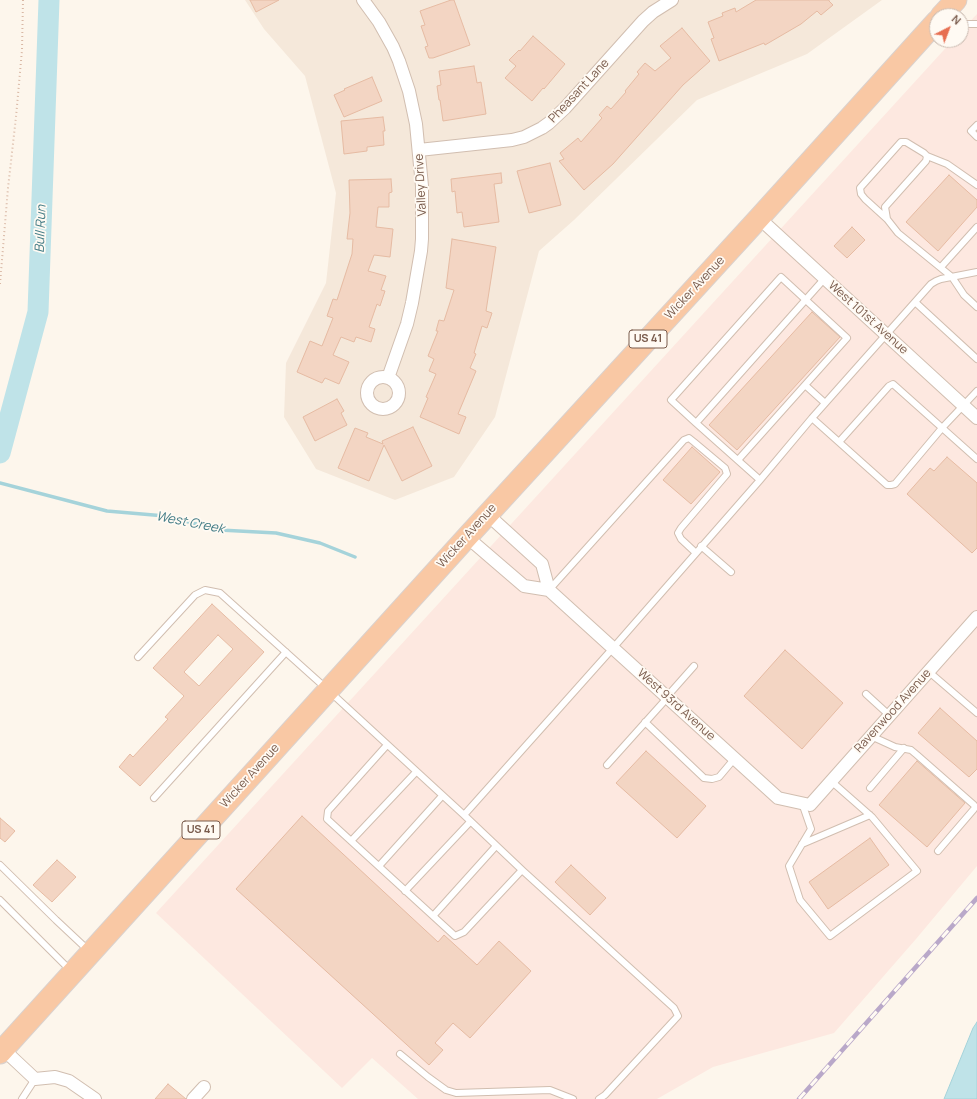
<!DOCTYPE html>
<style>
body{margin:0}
#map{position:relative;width:977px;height:1099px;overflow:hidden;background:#fdf6ec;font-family:Manrope,sans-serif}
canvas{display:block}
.north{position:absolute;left:929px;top:8px;width:40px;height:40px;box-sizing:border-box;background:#fffaf3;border:1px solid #cabbb1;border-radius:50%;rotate:42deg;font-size:11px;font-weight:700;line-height:16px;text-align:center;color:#7a5c4d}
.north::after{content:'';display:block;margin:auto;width:14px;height:18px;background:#e76f51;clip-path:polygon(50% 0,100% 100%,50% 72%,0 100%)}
</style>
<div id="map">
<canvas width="977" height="1099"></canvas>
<div class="north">N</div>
</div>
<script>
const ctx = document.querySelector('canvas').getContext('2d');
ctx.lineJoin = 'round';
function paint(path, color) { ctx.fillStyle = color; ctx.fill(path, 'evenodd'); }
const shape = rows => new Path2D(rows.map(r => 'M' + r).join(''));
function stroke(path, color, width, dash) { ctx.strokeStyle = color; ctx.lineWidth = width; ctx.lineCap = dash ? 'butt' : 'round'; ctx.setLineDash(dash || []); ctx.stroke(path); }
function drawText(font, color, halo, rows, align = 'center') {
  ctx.font = font + ' Manrope,sans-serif'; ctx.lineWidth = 3.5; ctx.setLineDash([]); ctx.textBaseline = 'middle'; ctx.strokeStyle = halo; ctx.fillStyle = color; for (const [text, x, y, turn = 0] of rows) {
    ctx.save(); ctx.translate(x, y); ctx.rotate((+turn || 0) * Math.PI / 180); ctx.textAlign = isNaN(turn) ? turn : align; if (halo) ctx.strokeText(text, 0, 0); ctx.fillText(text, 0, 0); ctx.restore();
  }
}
paint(shape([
 [245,0,882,0,807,54,697,100,574,220,539,251,495,417,454,477,395,500,316,469,284,417,286,363,326,283,336,193,305,76,264,29]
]), '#f5e8da');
paint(shape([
 [977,14,977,866,916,939,834,1033,713,1067,657,1099,418,1099,372,1058,342,1088,156,913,953,40,961,40,961,31]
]), '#fde8e0');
const water = shape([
 [977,1022,977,1099,944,1099,973,1028,977,1022]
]);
paint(water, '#bfe3e8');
stroke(water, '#a5d3da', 1);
stroke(shape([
 [0,483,107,511,165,516,220,530,276,533,320,543,355,557]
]), '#a5d3da', 3.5);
stroke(shape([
 [0,453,38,312,49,0]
]), '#bfe3e8', 21);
const building = shape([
 [250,0,279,0,256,12,250,0],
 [451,0,454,0,470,45,433,58,429,58,425,47,428,46,421,26,425,25,420,11,451,0],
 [756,0,829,0,829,1,833,5,821,15,817,11,801,24,765,45,764,43,719,61,711,39,714,38,708,22,723,16,722,13,735,8,736,12,756,0],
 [682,28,710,61,683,85,613,164,584,190,559,161,564,159,560,153,578,138,581,142,602,118,599,115,607,106,611,109,626,92,625,91,639,74,637,72,645,63,655,71,671,58,660,46,682,28],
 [533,36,565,64,544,89,543,88,532,101,505,78,516,66,509,60,519,50,520,51,533,36],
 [474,66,477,83,481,82,486,114,443,121,440,100,439,100,437,86,441,85,439,71,474,66],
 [372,77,382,101,344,117,334,95,345,90,344,89,372,77],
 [383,117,385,131,383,131,384,145,367,147,367,151,344,154,341,121,383,117],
 [550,163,561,205,529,213,517,171,550,163],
 [501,173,502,183,494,184,499,222,464,227,462,212,457,213,455,191,452,192,451,179,501,173],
 [949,175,977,200,977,207,938,251,906,222,949,175],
 [391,179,392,192,389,193,389,207,378,207,376,227,393,229,390,257,374,255,368,271,386,276,381,290,385,291,380,306,377,304,369,327,375,329,371,342,356,337,354,342,341,337,333,355,349,362,339,384,325,378,322,383,297,372,310,341,322,346,333,318,327,316,333,299,337,300,352,254,353,239,347,239,350,213,349,180,391,179],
 [852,227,865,240,847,258,834,246,852,227],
 [452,239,496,247,486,311,492,313,487,328,482,326,474,353,476,354,470,368,476,371,458,414,466,417,459,434,420,417,428,398,426,397,436,374,429,371,434,359,428,356,438,331,436,331,439,320,444,321,454,290,446,288,452,239],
 [812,312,840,337,737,450,709,425,812,312],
 [337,399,344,411,341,413,347,425,315,441,303,417,337,399],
 [413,427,432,466,402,481,384,445,369,481,338,468,355,428,368,433,366,437,383,444,382,441,413,427],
 [692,447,720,472,691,504,663,480,692,447],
 [947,457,977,483,977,548,972,553,907,494,930,468,934,471,947,457],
 [212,604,264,652,140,786,119,767,130,754,133,757,168,719,165,717,184,696,153,668,212,604],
 [218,635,233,649,199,686,184,672,218,635],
 [785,650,843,703,802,749,744,696,785,650],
 [940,708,977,741,977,769,969,777,918,733,940,708],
 [646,751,706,806,677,838,616,783,646,751],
 [917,761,965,803,927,847,879,805,917,761],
 [302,816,438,942,444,935,477,965,499,941,531,971,470,1038,453,1023,435,1043,443,1050,429,1065,236,889,302,816],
 [0,818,15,831,5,842,0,838,0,818],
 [870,838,889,865,828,909,809,882,870,838],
 [57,860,76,877,52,902,33,885,57,860],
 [571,865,606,898,590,915,555,882,571,865],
 [168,1084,186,1099,155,1099,168,1084]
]);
paint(building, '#f3d5c3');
stroke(building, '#e6bba3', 1);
const service = shape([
 [961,24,977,24],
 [977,125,971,131,977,137],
 [927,156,947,164,977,185],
 [887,219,865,199,861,194,860,188,901,142,906,142,924,153,927,156,926,161,885,207,887,219,898,233,952,277,964,295,977,307],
 [941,267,977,227],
 [915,302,977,359],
 [812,418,887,485,891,485,895,484,942,428,977,391],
 [696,423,671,400,781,277,847,338,805,385],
 [839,442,889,386,893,384,977,459],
 [738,460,805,385,825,403],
 [760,480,696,423,825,278],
 [701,546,731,572],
 [549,590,684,440,689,438,694,442,725,468,727,474,681,528,678,533,681,539,696,553],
 [138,657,195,595,205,590,220,593,328,690,464,815,613,648,760,480,812,418,931,284,936,281,941,279,977,272],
 [928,671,977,713],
 [866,694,889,715],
 [645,722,704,778,712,779,719,777,735,758],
 [871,736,895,747,911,750,917,755,974,805,975,807,974,809,938,851],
 [387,745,328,811,327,819,455,936,464,932,522,870,464,815],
 [607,765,668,697,671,692,694,666],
 [870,788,904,748],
 [154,798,286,652],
 [802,803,811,829,789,866,800,900,830,936,917,871,872,817,831,781],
 [351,841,416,772],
 [802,844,870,815],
 [0,865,56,920,88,950],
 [379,866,442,796],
 [522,870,674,1008,678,1016,605,1095,599,1099],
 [405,891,470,822],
 [0,900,71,971],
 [433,916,496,846],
 [400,1054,428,1077,446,1090,456,1093,550,1090,573,1099],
 [22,1099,35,1079]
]);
const minor = shape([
 [363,0,379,22,393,47,399,61,409,91,416,124,422,186,422,239,421,251,412,303,407,324,388,378],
 [419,150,512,140,524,137,542,128,549,123,565,108,643,21,653,12,672,0],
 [759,218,977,418],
 '367 393a16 16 0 1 1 32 0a16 16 0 1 1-32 0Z',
 [487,514,542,564,549,590,778,798,810,805,977,617],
 [467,537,524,586,549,590],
 [3,1049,35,1079,55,1077,69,1081,95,1099],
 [193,1099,204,1087]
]);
const trunk = shape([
 [941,16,956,0],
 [0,1053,467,537,759,218,937,21]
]);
stroke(service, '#d1beb0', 8);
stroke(minor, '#d1beb0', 14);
stroke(trunk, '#dad1cd', 23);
stroke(shape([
 [0,284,8,188,16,117,22,50,23,0]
]), '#d9b8a5', 2, [1, 3]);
stroke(service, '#fff', 6);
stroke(minor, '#fff', 12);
stroke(trunk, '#f9c8a4', 21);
const rail = shape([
 [799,1099,977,898]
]);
stroke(rail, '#b9a8c9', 4.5);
stroke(rail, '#fffaf3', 3, [9]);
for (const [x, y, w] of [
 [648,339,38],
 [201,830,38]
]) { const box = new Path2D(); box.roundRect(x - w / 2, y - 9, w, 18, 3); ctx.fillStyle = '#fffaf3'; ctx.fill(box); stroke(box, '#7a5c4d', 1); }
drawText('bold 11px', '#7a5c4d', null, [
 ["US 41",648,339],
 ["US 41",201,830]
]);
drawText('12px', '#7a5c4d', '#fffaf3', [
 ["Pheasant Lane",579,91,-47],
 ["Valley Drive",421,185,-93],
 ["Wicker Avenue",695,288,-47],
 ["West 101st Avenue",868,318,42],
 ["Wicker Avenue",467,536,-48],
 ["West 93rd Avenue",676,705,42],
 ["Ravenwood Avenue",893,711,-48],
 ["Wicker Avenue",250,776,-48]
]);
drawText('italic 13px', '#437c86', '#fffaf3', [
 ["Bull Run",41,229,-88],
 ["West Creek",190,523,11]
]);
</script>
